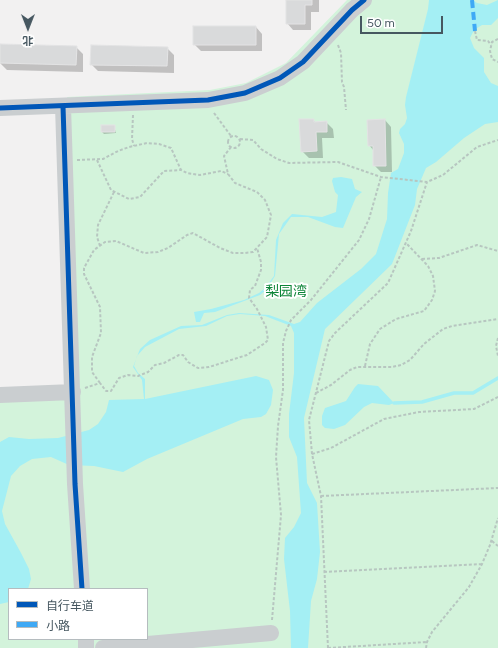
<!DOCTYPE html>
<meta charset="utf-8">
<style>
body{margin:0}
#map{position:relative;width:498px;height:648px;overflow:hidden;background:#f2f1f1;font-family:Figtree,"Noto Sans SC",sans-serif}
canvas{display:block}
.legend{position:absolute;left:8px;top:588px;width:140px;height:52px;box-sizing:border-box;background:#fff;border:1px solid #b5bcbf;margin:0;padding:5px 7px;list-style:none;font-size:12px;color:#465760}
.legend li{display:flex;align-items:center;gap:8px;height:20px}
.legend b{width:20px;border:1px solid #b5bcbf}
.north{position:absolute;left:8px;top:8px;width:40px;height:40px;-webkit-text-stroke:3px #fff;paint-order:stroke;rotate:180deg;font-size:11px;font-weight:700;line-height:16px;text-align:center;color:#465760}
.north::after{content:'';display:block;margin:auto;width:14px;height:18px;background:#465760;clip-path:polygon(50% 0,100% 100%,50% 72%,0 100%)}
.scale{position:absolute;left:360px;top:16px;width:83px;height:18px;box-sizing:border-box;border:2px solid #465760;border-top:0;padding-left:5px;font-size:12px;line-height:14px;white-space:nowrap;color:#465760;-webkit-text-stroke:3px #fff;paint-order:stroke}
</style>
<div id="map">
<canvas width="498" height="648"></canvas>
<ul class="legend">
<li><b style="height:5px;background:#0057b8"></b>自行车道</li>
<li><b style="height:5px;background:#3fa9f5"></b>小路</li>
</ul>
<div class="north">北</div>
<div class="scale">50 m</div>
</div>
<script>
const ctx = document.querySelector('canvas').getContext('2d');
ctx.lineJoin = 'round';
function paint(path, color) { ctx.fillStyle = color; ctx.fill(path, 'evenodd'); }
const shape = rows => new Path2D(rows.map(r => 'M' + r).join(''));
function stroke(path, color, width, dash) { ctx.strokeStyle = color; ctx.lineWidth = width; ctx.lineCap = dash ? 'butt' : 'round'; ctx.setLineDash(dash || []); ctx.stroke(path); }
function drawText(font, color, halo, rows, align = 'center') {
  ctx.font = font + ' Figtree,"Noto Sans SC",sans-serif'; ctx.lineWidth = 4; ctx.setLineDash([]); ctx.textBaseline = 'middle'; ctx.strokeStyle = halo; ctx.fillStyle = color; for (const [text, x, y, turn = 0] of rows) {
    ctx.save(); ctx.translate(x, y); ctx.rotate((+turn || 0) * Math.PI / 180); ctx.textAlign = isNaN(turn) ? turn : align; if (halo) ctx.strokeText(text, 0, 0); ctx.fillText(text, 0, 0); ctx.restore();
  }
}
paint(shape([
 [347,0,498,0,498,648,0,648,0,401,78,397,67,97,210,90,246,83,286,63],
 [9,589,147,589,147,639,9,639]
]), '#d3f3db');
paint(shape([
 [429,0,473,0,477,3,487,5,498,0,498,18,491,25,482,25,474,30,470,38,474,48,484,58,484,72,491,83,498,86,498,122,485,124,464,138,436,162,426,168,417,189,415,205,392,264,325,329,304,418,307,483,317,503,320,552,317,579,311,601,308,648,291,648,290,611,284,559,285,538,294,527,301,513,297,457,289,437,289,414,294,373,294,333,291,326,265,316,240,314,227,316,206,326,179,329,145,347,137,356,134,366,138,373,145,379,145,399,256,376,269,380,273,390,271,405,266,414,261,417,243,419,147,459,123,472,94,466,69,465,51,457,32,459,20,466,11,476,2,511,5,524,21,553,29,569,31,579,28,589,9,589,9,602,0,604,0,442,9,437,29,439,58,438,89,430,98,424,106,412,109,400,144,399,142,380,133,367,140,349,150,340,181,326,202,325,227,315,239,313,269,315,294,324,300,322,317,303,361,269,376,254,387,219,388,193,391,173,398,169,404,153,404,144,399,133,400,129,405,124,407,118,405,105,406,97,428,9],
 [341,177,352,179,355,189,362,192,356,197,343,228,335,227,308,217,291,217,279,234,275,276,266,290,260,295,215,312,204,313,200,322,196,322,194,312,211,309,244,300,259,293,265,288,274,276,276,240,283,223,292,214,322,217,336,212,338,195,335,192,332,181,333,178],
 [358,384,378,386,394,403,389,405,372,403,364,407,345,425,334,429,325,428,322,425,322,416,325,408,346,401,355,387]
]), '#a4eff4');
paint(shape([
 [287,0,319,0,319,12,311,12,311,30,293,30,287,23],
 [256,27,262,34,262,51,201,51,194,44],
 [76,47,83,54,83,72,7,70,0,63],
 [167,48,174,55,174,73,98,71,91,64],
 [313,120,316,123,326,122,333,129,334,138,322,138,323,158,309,158,302,151],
 [385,120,391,127,392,172,381,172,374,165,374,151,369,145],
 [114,126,116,133,104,134,102,132]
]), '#0003');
stroke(shape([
 [394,403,422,402,454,393,473,393,498,378]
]), '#a4eff4', 3.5);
const building = shape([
 [286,0,312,0,312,5,305,5,305,24,286,24,286,0],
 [193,26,256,26,256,45,193,45,193,26],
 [0,44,77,46,76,65,0,63,0,44],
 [91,45,168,47,167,66,90,65,91,45],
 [299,119,314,119,314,122,327,121,327,132,316,132,317,151,301,152,299,119],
 [385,119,386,166,373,166,373,146,368,146,367,120,385,119],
 [101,125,115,125,115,132,101,132,101,125]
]);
paint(building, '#d9dadb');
stroke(building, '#e3e3e4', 1);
stroke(shape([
 [475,31,477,40,488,41,491,45],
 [498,39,492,42,490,51,492,59,498,62],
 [338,45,341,53,342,82,344,87,346,110],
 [214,113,231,136],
 [133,115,132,139,134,146],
 '228 142a6 6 0 1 1 12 0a6 6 0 1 1-12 0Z',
 [240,139,253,140,261,149,277,159,289,163,338,162,381,177,427,182,443,175,477,147,498,140],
 [77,160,103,159,118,151,129,147,147,143,159,144,171,148,181,170,187,173,200,175,221,171,228,174],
 [97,160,111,190,129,199,140,197,164,171,181,170],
 [100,246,97,237,98,225,114,192],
 [422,259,439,258,477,245,498,251],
 [498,338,496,346,498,356],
 [365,366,370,344,380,329,396,319,424,311,432,300,435,291,433,276,428,266,406,243],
 [100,383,92,372,92,357,101,333,100,307,84,274,84,268,94,250,105,242,116,241,144,253,158,252,168,248,187,235,193,233,220,248,233,253,245,253,253,252,267,237,271,215,265,200,257,192,235,183,228,174,224,156,231,147],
 [85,388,100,383,106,391,111,391,119,378,128,375,138,376,148,372,155,365,164,363,179,355,183,355,188,362,198,368,209,367,247,355,265,343,268,340,266,327,257,309,249,298,250,290,255,286,261,270,261,262,257,248],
 [316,393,331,385,350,370,357,367,392,367,401,365,410,360,424,344,443,329,452,326,498,319],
 [312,454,331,448,384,419,419,412,474,409,498,397],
 [321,496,498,488],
 [492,541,498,546],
 [324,572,482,564],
 [272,620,281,515,276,457,278,426,283,390,283,343,286,331,291,320,311,300,359,240,369,219,381,177],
 [328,648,321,496,312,454,309,420,329,341,335,333,388,283,411,231,427,182],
 [328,648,427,642],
 [426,648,427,642,432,632,469,587,482,564,490,545,498,518]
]), '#b7c6c0', 2, [3, 2]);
stroke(shape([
 [63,106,75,484,82,589],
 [0,108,208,100,245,93,280,78,303,62,352,10,364,0],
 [0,395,73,392],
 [86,639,86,648],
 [103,648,271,633]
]), '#caced0', 16);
stroke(shape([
 [472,0,475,31]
]), '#3fa9f5', 4, [8, 4]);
stroke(shape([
 [63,106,75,484,82,589],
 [0,108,208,100,245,93,280,78,303,62,352,10,364,0]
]), '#0057b8', 5);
drawText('14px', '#0c8538', '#fff', [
 ["梨园湾",286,292]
]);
</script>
